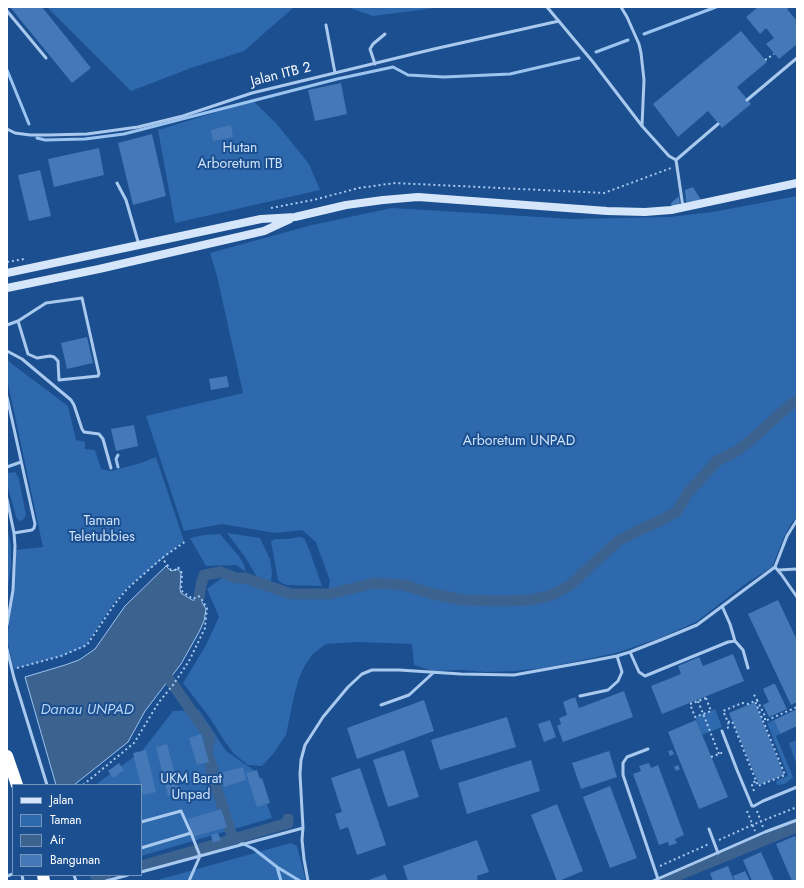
<!DOCTYPE html>
<style>
body{margin:0}
#map{position:relative;width:804px;height:888px;overflow:hidden;background:#1b4f8f;font-family:Jost,sans-serif}
canvas{display:block}
.frame{position:absolute;inset:0;border:8px solid #fff;pointer-events:none}
.legend{position:absolute;left:12px;top:784px;width:130px;height:92px;box-sizing:border-box;background:#1b4f8f;border:1px solid #7695bc;margin:0;padding:5px 7px;list-style:none;font-size:12px;color:#fff}
.legend li{display:flex;align-items:center;gap:8px;height:20px}
.legend b{width:20px;border:1px solid #7695bc}
</style>
<div id="map">
<canvas width="804" height="888"></canvas>
<div class="frame"></div>
<ul class="legend">
<li><b style="height:5px;background:#d6e6fa"></b>Jalan</li>
<li><b style="height:11px;background:#2e69ad"></b>Taman</li>
<li><b style="height:11px;background:#3c6290"></b>Air</li>
<li><b style="height:11px;background:#4478b7"></b>Bangunan</li>
</ul>
</div>
<script>
const ctx = document.querySelector('canvas').getContext('2d');
ctx.lineJoin = 'round';
function paint(path, color) { ctx.fillStyle = color; ctx.fill(path, 'evenodd'); }
const shape = rows => new Path2D(rows.map(r => 'M' + r).join(''));
function stroke(path, color, width, dash) { ctx.strokeStyle = color; ctx.lineWidth = width; ctx.lineCap = dash ? 'butt' : 'round'; ctx.setLineDash(dash || []); ctx.stroke(path); }
function drawText(font, color, halo, rows, align = 'center') {
  ctx.font = font + ' Jost,sans-serif'; ctx.lineWidth = 4; ctx.setLineDash([]); ctx.textBaseline = 'middle'; ctx.strokeStyle = halo; ctx.fillStyle = color; for (const [text, x, y, turn = 0] of rows) {
    ctx.save(); ctx.translate(x, y); ctx.rotate((+turn || 0) * Math.PI / 180); ctx.textAlign = isNaN(turn) ? turn : align; if (halo) ctx.strokeText(text, 0, 0); ctx.fillText(text, 0, 0); ctx.restore();
  }
}
paint(shape([
 [47,7,294,7,244,51,191,68,131,91],
 [347,7,443,7,373,16],
 [253,101,276,123,309,164,320,190,175,223,158,130],
 [797,196,797,516,791,524,784,537,772,567,748,582,696,622,660,638,616,653,544,668,514,671,487,672,460,670,433,671,414,665,412,644,357,642,326,644,313,654,305,665,299,678,294,696,286,735,273,754,262,766,248,765,234,754,223,739,210,718,183,683,206,645,219,617,207,589,223,577,292,592,328,591,330,581,316,542,302,530,275,533,222,524,184,531,146,416,243,393,217,276,210,253,312,225,392,208,572,219,669,217,713,212],
 [7,359,12,364,68,406,76,440,85,442,85,449,95,450,101,469,111,471,141,463,156,457,184,541,126,589,113,604,86,645,82,648,61,656,14,669,7,640,15,574,16,550,43,547,7,379],
 [15,472,19,479,26,515,24,519,21,521,18,520,16,517,7,483,8,473],
 [7,526,11,546,11,566,7,595],
 [227,533,260,538,270,559,272,573,271,581,257,577,245,557],
 [220,534,238,555,244,564,246,572,236,565,206,566,190,538,204,535],
 [299,537,304,538,309,549,322,586,288,585,283,584,278,580,271,541,276,539,288,539],
 [715,709,722,727,702,735,695,717],
 [199,710,226,751,255,771,272,818,141,856,141,785,95,785,142,751,173,711],
 [774,720,780,734,776,736,793,777,785,784,777,785,776,781,788,776,767,723],
 [797,740,797,762,796,763,789,743],
 [291,843,297,846,306,881,154,881]
]), '#2e69ad');
const water = shape([
 [166,566,171,571,178,569,181,573,180,589,181,593,192,600,196,600,199,597,206,609,204,621,199,632,181,664,145,711,128,742,74,785,56,785,25,677,65,665,79,660,95,649,125,606,166,566]
]);
paint(water, '#3c6290');
stroke(water, '#9cc4f0', 1);
stroke(shape([
 [644,34,716,7],
 [596,52,628,40],
 [7,70,29,124],
 [37,138,45,140,85,139,124,134,337,79,393,67,408,75,444,77,510,74,579,58],
 [118,455,116,459,118,467],
 [233,839,254,849,277,867,281,881],
 [277,867,300,881]
]), '#9cc4f0', 3);
stroke(shape([
 [199,597,201,585,204,575,221,572,236,578,245,578,291,594,329,594,375,583,404,585,433,594,463,600,501,601,531,600,552,595,569,586,618,541,639,530,662,520,677,511,688,493,717,461,735,452,752,439,790,405,797,401],
 [169,679,210,737,207,753,213,769,211,771,233,839],
 [200,849,288,823,288,819],
 [141,866,194,851],
 [95,875,98,877,106,875],
 [664,881,797,827]
]), '#3c6290', 11);
paint(shape([
 [10,7,42,7,91,68,72,83],
 [758,7,790,7,787,9,797,21,797,44,779,59,766,44,774,38,766,28,760,34,746,17],
 [741,31,767,62,737,87,751,104,722,128,708,111,678,137,653,104],
 [341,83,347,114,315,121,308,90],
 [231,125,233,137,213,141,211,130],
 [152,134,166,196,133,205,118,143],
 [99,148,104,175,54,187,48,159],
 [40,170,51,216,29,221,18,175],
 [693,187,701,200,686,202,685,190],
 [679,196,680,205,672,208,671,203],
 [87,337,93,363,67,369,61,343],
 [227,376,229,387,211,390,209,379],
 [134,425,138,446,116,451,111,429],
 [778,600,797,640,797,702,791,705,748,614],
 [733,654,744,681,662,714,651,686,681,674,678,666,699,657,703,666],
 [773,684,775,684,787,709,769,717,763,705,769,702,763,689],
 [624,691,633,717,563,742,557,726,561,724,559,718,567,715,563,702,575,697,579,708],
 [424,700,434,731,357,759,347,728],
 [755,702,784,775,759,785,729,713],
 [797,709,797,726,780,734,774,720],
 [507,717,516,747,440,770,431,740],
 [550,720,556,737,544,742,538,724],
 [696,720,728,797,699,809,668,732],
 [201,734,209,762,197,765,189,738],
 [167,744,180,793,168,796,156,747],
 [146,750,156,792,143,795,133,753],
 [404,750,419,797,388,807,373,760],
 [672,750,674,754,670,756,668,751],
 [609,751,617,777,581,789,572,763],
 [531,760,540,791,467,814,458,783],
 [119,763,124,770,113,778,108,771],
 [649,763,651,768,658,765,684,835,675,839,677,843,669,846,668,842,659,845,633,774,641,771,639,766],
 [678,765,680,769,676,771,674,767],
 [243,767,246,780,224,787,220,773],
 [360,768,386,845,357,855,348,827,340,830,335,814,342,812,331,778],
 [257,770,260,779,262,778,270,803,257,807,246,773],
 [610,786,637,858,610,868,583,797],
 [557,804,583,871,559,881,557,881,531,815],
 [221,809,227,827,193,837,188,819],
 [218,833,221,840,213,843,211,835],
 [795,836,797,841,797,881,792,881,776,844],
 [477,840,489,872,477,876,478,881,408,881,403,866],
 [761,852,774,881,752,881,743,860],
 [728,866,734,881,713,881,710,873],
 [745,871,750,881,735,881,733,876],
 [385,874,388,881,366,881]
]), '#4478b7');
stroke(shape([
 [765,60,774,54],
 [271,208,313,200,359,188,395,183,604,193,671,168],
 [7,262,24,259],
 [17,668,61,656,87,645,114,605,127,589,162,558,186,541],
 [706,698,711,711,695,717,690,704,706,698],
 [757,700,765,716,765,721,797,707],
 [698,701,719,754],
 [728,722,732,721,758,786,785,775,755,701],
 [727,728,729,727,728,722,723,711,742,703,748,704,757,700,753,693],
 [711,757,724,752],
 [83,785,134,743,159,702,173,685,189,661,205,628,207,608,200,597,198,596,193,599,183,592,181,590,182,573,178,567,175,570,171,570,162,558],
 [754,791,752,785,752,783,756,781],
 [747,811,755,831],
 [757,811,763,827],
 [719,840,752,825,797,807],
 [660,866,709,844]
]), '#a9c9ee', 2, [2, 3]);
stroke(shape([
 [547,7,593,62,642,126,669,156,676,160],
 [621,7,627,17,639,44,641,53,644,80,642,126],
 [7,11,46,58],
 [326,25,335,73],
 [375,64,370,49,373,44,385,34],
 [747,100,797,58],
 [7,129,15,133,30,135,48,135,87,134,138,127,183,116,252,93,434,49,559,21],
 [676,160,718,124],
 [676,160,683,207],
 [117,183,126,200,139,245],
 [7,325,18,321,46,303,82,298,99,374,98,376,59,380,58,361,54,357,50,356,37,358,28,354,18,321],
 [7,351,22,359,71,400,74,405,82,429,84,432,99,434,103,439,111,468],
 [7,397,35,524,34,528,32,530,14,533],
 [7,467,21,462],
 [7,499,14,533,15,546,13,590,7,625],
 [775,567,781,574,797,597],
 [778,570,797,569],
 [722,606,730,624,735,641,743,650,748,668],
 [7,649,14,678,47,785],
 [630,652,639,672,645,676,728,642,735,641],
 [580,696,608,690,618,681,622,672,617,656],
 [381,705,409,695,433,673],
 [722,731,737,770,752,806,754,806,763,801,797,787],
 [648,749,627,757,623,763,623,775,658,879],
 [141,822,181,811,191,833],
 [709,829,718,853],
 [141,848,191,833,200,856,189,881],
 [141,872,303,828],
 [22,875,23,881],
 [74,875,76,881],
 [7,876,13,874],
 [106,881,128,875],
 [308,881,304,859,302,840,303,828,300,774,301,760,305,745,323,717,348,687,362,674,372,670,399,670,461,674,514,675,586,662,617,656,630,652,663,639,697,625,775,567,787,536,797,520],
 [653,881,765,832,797,820]
]), '#a9c9ee', 3);
stroke(shape([
 [7,273,261,219,295,217,346,205,383,200,418,197,607,211,645,212,671,210,797,183],
 [7,288,99,269,264,231,290,219]
]), '#d6e6fa', 8);
stroke(shape([
 [7,756,17,785],
 [43,875,44,881]
]), '#fff', 12);
drawText('14px', '#fff', '#1b4f8f', [
 ["Jalan ITB 2",281,75,-14]
]);
drawText('14px', '#cfe3fa', '#1b4f8f', [
 ["Hutan",240,149],
 ["Arboretum ITB",240,165],
 ["Arboretum UNPAD",519,442],
 ["Taman",102,522],
 ["Teletubbies",102,538],
 ["UKM Barat",191,780],
 ["Unpad",191,796]
]);
drawText('italic 15px', '#b5d3f5', '#1b4f8f', [
 ["Danau UNPAD",87,710]
]);
</script>
